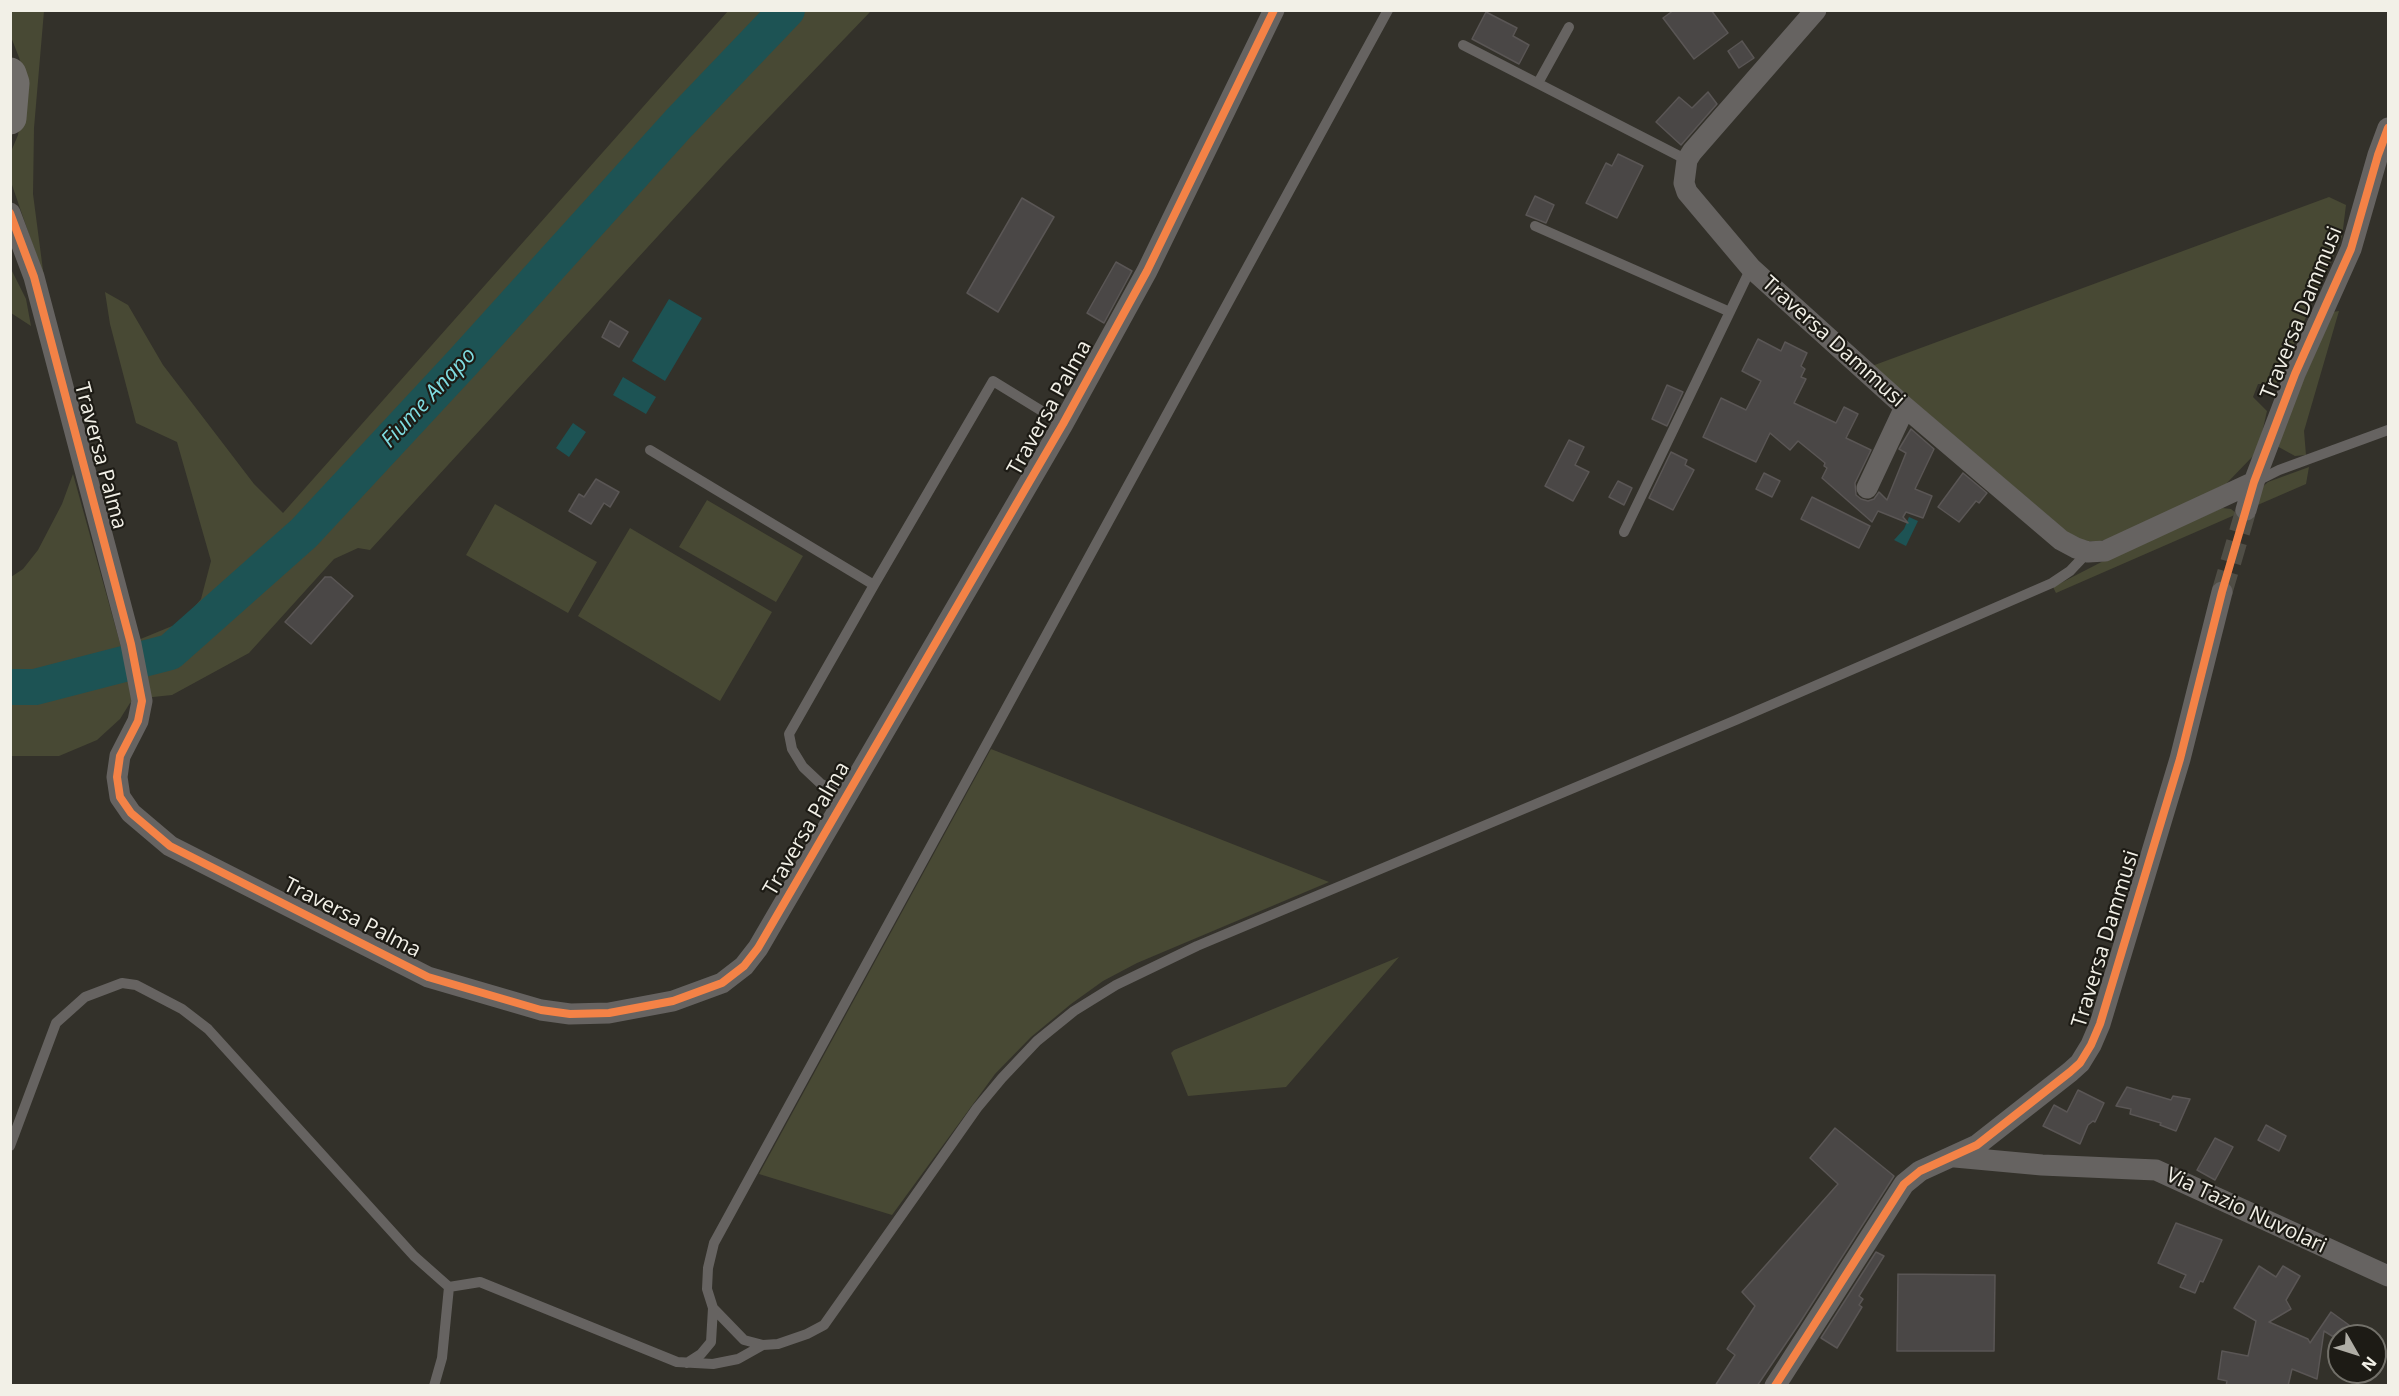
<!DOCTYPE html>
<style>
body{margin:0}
#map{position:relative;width:2399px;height:1396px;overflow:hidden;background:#33312a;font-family:"Open Sans",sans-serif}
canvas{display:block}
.frame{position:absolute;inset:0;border:12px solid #f2f0e7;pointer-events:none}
.north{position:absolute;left:2327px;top:1324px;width:60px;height:60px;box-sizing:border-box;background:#1d1b15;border:2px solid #727069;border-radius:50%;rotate:129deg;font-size:16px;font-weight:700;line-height:24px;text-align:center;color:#f2f0e7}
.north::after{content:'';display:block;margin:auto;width:21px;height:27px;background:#afada5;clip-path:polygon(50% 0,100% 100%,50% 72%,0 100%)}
</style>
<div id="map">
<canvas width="2399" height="1396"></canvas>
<div class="frame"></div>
<div class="north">N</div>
</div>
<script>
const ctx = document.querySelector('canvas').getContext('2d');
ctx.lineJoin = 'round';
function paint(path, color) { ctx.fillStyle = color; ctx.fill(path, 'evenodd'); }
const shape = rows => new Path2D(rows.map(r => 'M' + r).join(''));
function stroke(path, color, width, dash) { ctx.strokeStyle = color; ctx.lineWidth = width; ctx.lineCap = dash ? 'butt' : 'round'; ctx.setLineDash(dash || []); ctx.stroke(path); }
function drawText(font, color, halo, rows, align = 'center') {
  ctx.font = font + ' "Open Sans",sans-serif'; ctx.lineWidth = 4.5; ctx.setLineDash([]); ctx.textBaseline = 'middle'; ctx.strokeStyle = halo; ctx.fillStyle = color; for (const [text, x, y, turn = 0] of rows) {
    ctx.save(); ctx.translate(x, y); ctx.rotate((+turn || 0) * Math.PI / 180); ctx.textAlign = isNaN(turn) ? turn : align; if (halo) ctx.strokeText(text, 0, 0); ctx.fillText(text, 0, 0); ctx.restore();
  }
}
paint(shape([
 [11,11,44,11,34,128,33,194,44,278,11,182,10,154,18,135,25,84,20,60,11,37],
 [728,11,871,11,724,164,370,550,358,548,334,559,249,653,172,695,153,697,130,703,120,719,97,740,59,756,11,756,11,577,23,569,38,550,62,504,73,474,121,647,182,622,201,599,211,561,177,442,136,423,110,324,105,292,128,305,163,365,254,484,283,513],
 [2329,197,2346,205,2342,237,2276,384,2258,384,2253,397,2267,411,2260,442,2253,456,2226,484,2115,538,2095,542,2075,539,1872,366],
 [10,267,26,299,31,326,11,313],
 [2339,311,2304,431,2306,455,2295,456,2275,445,2333,312],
 [2309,467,2306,484,2253,507,2260,489,2268,482],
 [707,500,803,556,776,602,679,547],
 [495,504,597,562,568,613,466,555],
 [2222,508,2231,509,2237,514,2056,593,2053,587,2117,554],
 [630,528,772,612,720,701,578,616],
 [991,749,1329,882,1137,963,1103,981,1071,1004,1031,1037,995,1074,892,1215,759,1174],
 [1399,957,1286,1087,1188,1096,1171,1053,1174,1050]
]), '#484934');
paint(shape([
 [669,299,702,318,665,381,632,361],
 [623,377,656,397,646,414,613,395],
 [573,423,586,432,569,457,556,448],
 [1909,517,1918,521,1906,546,1894,540,1904,529]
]), '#1d5354');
stroke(shape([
 [10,687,35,687,170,652,304,533,462,363,679,123,787,10]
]), '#1d5354', 36);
const building = shape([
 [1674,10,1711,10,1728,33,1694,59,1663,18,1674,10],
 [1486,12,1517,28,1513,36,1529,45,1519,64,1472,39,1486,12],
 [1742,41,1754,58,1739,68,1728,51,1742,41],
 [1708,92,1717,104,1681,145,1656,122,1679,97,1692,108,1708,92],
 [1618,154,1643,166,1617,218,1586,203,1606,163,1612,166,1618,154],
 [1535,196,1554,205,1546,223,1526,215,1535,196],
 [1022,198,1054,217,998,312,967,293,1022,198],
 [1116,262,1132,271,1104,323,1087,313,1116,262],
 [610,321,628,332,619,347,602,337,610,321],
 [1758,339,1781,351,1785,342,1807,353,1801,366,1805,369,1801,377,1806,379,1794,403,1836,423,1844,407,1858,414,1846,438,1871,450,1855,483,1856,495,1861,499,1868,501,1874,499,1879,492,1887,500,1906,453,1899,449,1911,429,1934,449,1915,489,1932,496,1923,518,1906,512,1903,517,1908,523,1878,511,1872,522,1822,478,1827,468,1824,466,1825,463,1798,441,1790,450,1770,433,1756,462,1703,437,1721,398,1746,410,1761,381,1742,371,1758,339],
 [1667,385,1683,392,1667,426,1652,419,1667,385],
 [1569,440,1584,447,1575,465,1589,472,1573,501,1545,486,1569,440],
 [1671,452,1687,460,1685,465,1694,470,1673,510,1649,498,1671,452],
 [1764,473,1780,481,1772,497,1756,489,1764,473],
 [1963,473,1987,493,1979,503,1976,501,1959,522,1938,507,1963,473],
 [596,479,619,492,610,507,604,503,591,524,569,511,579,494,584,497,596,479],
 [1618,481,1632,488,1624,505,1609,497,1618,481],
 [1812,497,1870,526,1859,548,1801,519,1812,497],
 [325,577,331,577,353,596,311,644,285,622,325,577],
 [2127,1087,2171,1100,2173,1096,2190,1099,2176,1131,2160,1125,2161,1123,2130,1114,2131,1109,2116,1106,2127,1087],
 [2078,1090,2104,1103,2095,1122,2093,1121,2088,1125,2080,1144,2043,1126,2054,1105,2067,1112,2078,1090],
 [2266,1125,2286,1136,2279,1151,2258,1140,2266,1125],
 [1835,1128,1894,1176,1799,1324,1757,1386,1715,1386,1735,1355,1727,1349,1755,1306,1742,1292,1838,1184,1810,1158,1835,1128],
 [2215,1138,2233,1147,2215,1180,2197,1170,2215,1138],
 [2176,1223,2222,1240,2203,1282,2200,1281,2195,1293,2180,1287,2186,1275,2158,1263,2176,1223],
 [1876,1252,1884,1256,1859,1296,1863,1299,1859,1305,1862,1307,1837,1348,1821,1338,1876,1252],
 [2259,1266,2276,1277,2283,1266,2300,1276,2286,1300,2291,1309,2269,1322,2308,1339,2310,1343,2331,1312,2364,1336,2332,1336,2324,1331,2317,1379,2292,1369,2288,1386,2226,1386,2227,1381,2218,1379,2222,1351,2248,1356,2256,1321,2234,1308,2259,1266],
 [1898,1274,1995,1275,1994,1351,1897,1351,1898,1274]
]);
paint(building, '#4a4746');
stroke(building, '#5a5655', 1.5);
stroke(shape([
 [2222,592,2246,510]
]), '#504e46', 21, [21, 10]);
stroke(shape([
 [1388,10,714,1243,708,1268,707,1289,713,1308,744,1340,763,1345,778,1344,807,1334,824,1325,977,1108,1002,1078,1037,1041,1074,1011,1116,985,1197,946,1736,720,2052,583,2070,571,2088,552],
 [1463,45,1687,160],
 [1538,83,1569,27],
 [1535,226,1730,312],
 [650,450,874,585],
 [2255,482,2279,470,2388,430],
 [1624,532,1751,268],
 [846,798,820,783,803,767,792,749,789,734,874,585,993,381,1063,424],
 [10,1146,56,1023,85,997,122,983,136,985,182,1009,208,1029,414,1256,449,1287],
 [687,1363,701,1354,711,1342,713,1308],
 [434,1386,442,1358,449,1287,480,1282,677,1362,713,1364,738,1359,763,1345]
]), '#666361', 10);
stroke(shape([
 [1816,10,1692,152,1687,160,1684,183,1687,192,1751,268,1905,407,2061,540,2076,548,2088,552,2105,551,2254,482],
 [10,213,34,277,131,644,142,701,138,721,120,756,117,777,120,797,131,813,170,846,428,977,541,1010,570,1014,609,1013,673,1001,722,983,744,966,758,948,1063,424,1147,271,1274,10],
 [1867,488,1905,407],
 [2246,510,2254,482,2295,374,2351,249,2378,155,2388,128],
 [1955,1157,2042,1165,2156,1170,2388,1276],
 [1775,1386,1904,1184,1920,1171,1977,1145,2070,1072,2080,1063,2091,1045,2100,1024,2180,759,2222,592]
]), '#666361', 21);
stroke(shape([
 [10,74,13,83,10,118]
]), '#6f6c69', 33);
stroke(shape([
 [10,213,34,277,131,644,142,701,138,721,120,756,117,777,120,797,131,813,170,846,428,977,541,1010,570,1014,609,1013,673,1001,722,983,744,966,758,948,1063,424,1147,271,1274,10],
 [1775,1386,1904,1184,1920,1171,1977,1145,2070,1072,2080,1063,2091,1045,2100,1024,2180,759,2222,592,2254,482,2295,374,2351,249,2378,155,2388,128]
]), '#f48246', 8);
drawText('21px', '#f2f0e7', '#1d1b15', [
 ["Traversa Dammusi",2302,313,-68],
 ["Traversa Dammusi",1833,342,42],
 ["Traversa Palma",1050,408,-61],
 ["Traversa Palma",100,456,75],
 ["Traversa Palma",807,829,-60],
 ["Traversa Palma",352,918,27],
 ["Traversa Dammusi",2106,939,-73],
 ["Via Tazio Nuvolari",2246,1211,25]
]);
drawText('italic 22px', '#7fdce1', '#1d1b15', [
 ["Fiume Anapo",429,398,-47]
]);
</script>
